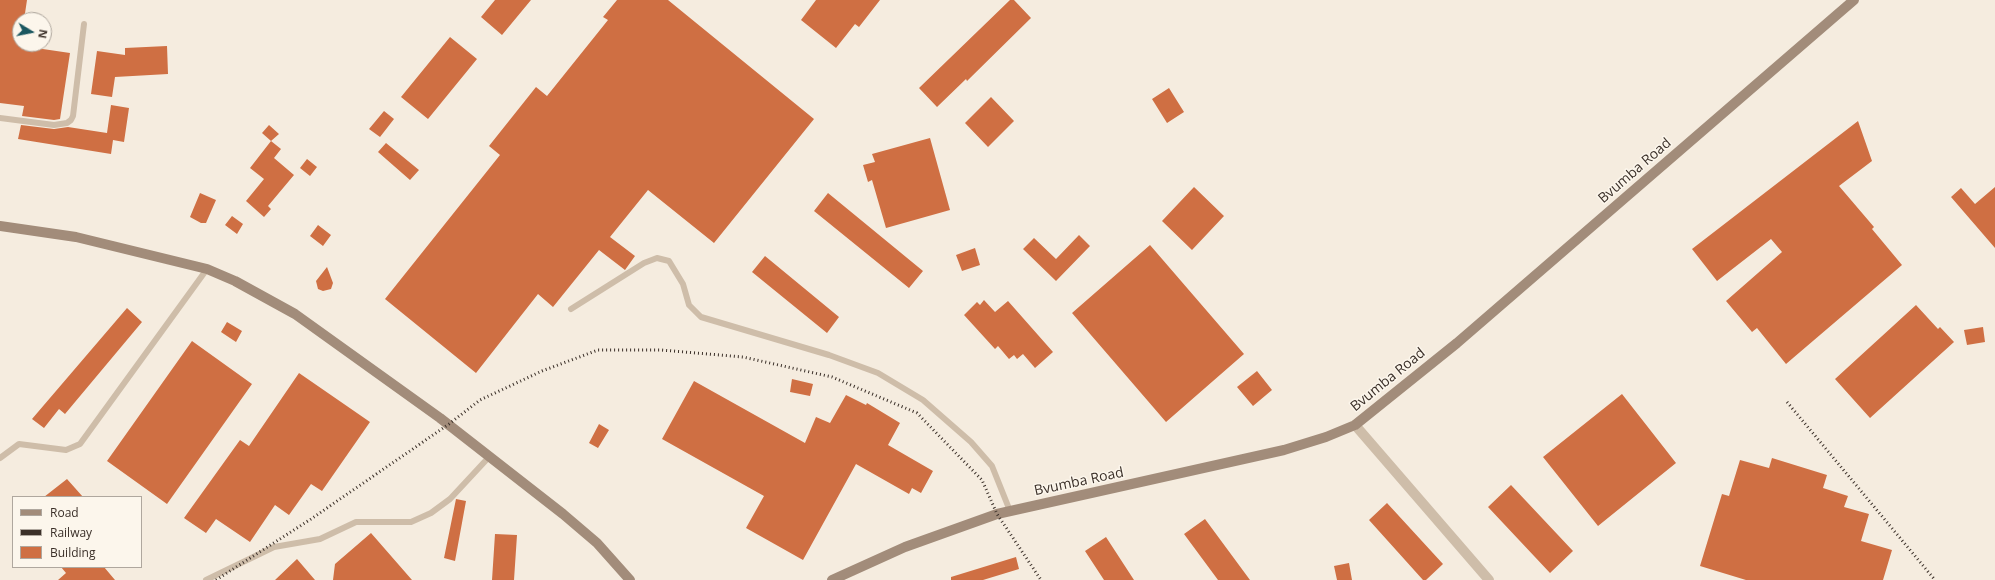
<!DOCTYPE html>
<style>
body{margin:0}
#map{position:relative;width:1995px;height:580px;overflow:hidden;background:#f5ecdf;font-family:"Open Sans",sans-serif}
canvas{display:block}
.legend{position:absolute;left:12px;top:496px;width:130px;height:72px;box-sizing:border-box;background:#fcf6ec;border:1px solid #afa79e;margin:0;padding:5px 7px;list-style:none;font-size:12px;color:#3b3029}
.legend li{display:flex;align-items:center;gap:8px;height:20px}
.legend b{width:20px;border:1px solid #afa79e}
.north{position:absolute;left:12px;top:12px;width:40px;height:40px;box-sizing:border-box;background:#fcf6ec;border:1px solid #afa79e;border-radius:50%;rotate:100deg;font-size:11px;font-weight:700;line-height:16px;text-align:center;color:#3b3029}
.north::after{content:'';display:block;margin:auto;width:14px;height:18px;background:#1b5760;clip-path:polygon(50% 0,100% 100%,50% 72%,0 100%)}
</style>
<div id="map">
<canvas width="1995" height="580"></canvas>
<ul class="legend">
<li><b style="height:5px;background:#a28c7a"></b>Road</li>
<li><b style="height:5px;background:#3b3029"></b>Railway</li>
<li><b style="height:11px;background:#cf6f43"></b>Building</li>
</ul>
<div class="north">N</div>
</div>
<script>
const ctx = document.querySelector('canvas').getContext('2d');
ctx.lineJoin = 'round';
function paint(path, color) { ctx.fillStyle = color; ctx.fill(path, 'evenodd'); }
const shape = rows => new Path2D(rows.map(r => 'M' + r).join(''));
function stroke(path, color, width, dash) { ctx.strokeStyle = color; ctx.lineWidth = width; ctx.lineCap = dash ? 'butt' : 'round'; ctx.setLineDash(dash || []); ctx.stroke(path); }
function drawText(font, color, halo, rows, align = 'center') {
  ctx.font = font + ' "Open Sans",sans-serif'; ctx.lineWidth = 3; ctx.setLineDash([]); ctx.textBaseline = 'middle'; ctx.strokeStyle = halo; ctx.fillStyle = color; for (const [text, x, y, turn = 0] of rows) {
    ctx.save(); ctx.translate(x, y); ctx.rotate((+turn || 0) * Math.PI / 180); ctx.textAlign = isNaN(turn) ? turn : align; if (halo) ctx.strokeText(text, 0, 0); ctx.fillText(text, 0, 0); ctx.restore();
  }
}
paint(shape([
 [0,0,27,0,24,20,20,20,20,44,37,44,36,48,70,53,60,119,54,120,22,116,24,106,0,103],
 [495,0,531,0,502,35,481,17],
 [617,0,668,0,814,119,714,243,648,190,610,237,635,256,625,270,599,250,553,307,538,294,476,373,385,299,500,155,489,146,536,87,547,96,608,20,603,17],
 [816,0,880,0,859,27,855,24,836,48,801,20],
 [1010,0,1014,0,1031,18,967,81,966,79,937,107,919,88],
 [450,37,477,59,428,119,401,97],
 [167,46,168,74,115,77,112,97,91,94,97,51,125,55,125,48],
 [1169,88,1184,112,1167,123,1152,99],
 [991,97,1014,121,988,147,965,123],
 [111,105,129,108,124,142,113,140,111,154,18,139,21,125,54,129,68,127,107,133],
 [384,111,394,119,380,137,369,129],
 [1858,121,1872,161,1839,186,1874,227,1872,229,1902,265,1786,364,1757,328,1752,332,1726,301,1782,252,1771,239,1717,281,1692,249],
 [269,125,279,134,271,141,262,133],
 [930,138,950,210,886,228,872,180,868,182,863,165,875,162,872,154],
 [271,141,281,149,274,158,294,175,268,206,271,209,264,217,246,201,264,179,250,168],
 [386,143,419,170,410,180,378,152],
 [307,159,317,167,310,176,300,168],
 [1194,187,1224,216,1192,250,1162,221],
 [1995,187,1995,248,1951,197,1961,188,1975,204],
 [200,193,216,200,206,223,201,223,190,217],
 [828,193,923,271,909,288,814,211],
 [232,216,243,224,237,234,225,225],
 [318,225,331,235,323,246,310,236],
 [1079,235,1090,246,1056,281,1023,249,1034,238,1056,259],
 [1150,245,1244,354,1166,422,1072,313],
 [975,248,980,265,962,271,956,255],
 [765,256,839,317,827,333,752,272],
 [327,267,333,283,331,289,323,291,318,289,316,281],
 [984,300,995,312,1008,301,1053,352,1035,368,1023,354,1017,359,1014,355,1009,359,998,346,995,349,964,315,977,302,980,305],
 [1916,305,1938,329,1940,327,1954,342,1870,418,1835,379],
 [127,308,142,322,65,414,59,409,44,428,32,419],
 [227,322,242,331,236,342,221,332],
 [1983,327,1985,342,1967,345,1964,330],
 [192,341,252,384,167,504,107,461],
 [1257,371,1272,390,1253,406,1237,387],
 [299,373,370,422,322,491,311,484,289,515,275,505,250,542,216,519,206,533,184,518,240,440,249,446],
 [792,379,813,384,810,396,790,392],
 [694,381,805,443,816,417,830,423,846,395,866,405,867,403,900,423,888,445,933,471,921,493,912,488,909,494,856,464,803,560,746,528,764,496,662,439],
 [1622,394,1676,463,1598,526,1543,457],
 [599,424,609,430,598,448,589,443],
 [1772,458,1827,475,1823,488,1848,496,1844,507,1869,514,1861,541,1892,550,1883,580,1746,580,1700,566,1722,494,1729,496,1740,460,1769,468],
 [67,479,83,497,44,497],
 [1511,485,1573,551,1550,573,1488,507],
 [456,499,466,501,455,561,444,558],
 [1387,503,1443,564,1426,580,1423,580,1369,520],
 [1205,519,1250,580,1218,580,1184,534],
 [371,533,412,580,333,580,335,564],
 [495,534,517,535,514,580,492,580],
 [1106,537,1134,580,1104,580,1085,551],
 [1016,557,1019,569,983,580,951,580,951,577],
 [297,559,315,580,275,580],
 [1349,563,1352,580,1337,580,1334,566],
 [61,567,104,567,115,580,58,580,66,573]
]), '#cf6f43');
stroke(shape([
 [0,118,54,125,67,123,71,120,73,116,84,24],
 [571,309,644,263,657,258,669,261,683,284,689,305,701,317,829,355,878,373,923,400,971,442,992,466,1010,511],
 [0,458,19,444,66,450,80,444,207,269],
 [206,580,274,547,320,539,356,522,411,522,431,513,450,499,489,457]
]), '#cebda9', 6);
stroke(shape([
 [1355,425,1489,580]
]), '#cebda9', 10);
stroke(shape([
 [0,226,76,237,207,269,235,281,295,314,440,418,563,514,597,543,630,580],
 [832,580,905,547,997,514,1284,450,1326,437,1355,425,1457,343,1854,0]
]), '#a28c7a', 10);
stroke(shape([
 [1787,402,1935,580],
 [216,580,311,519,449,424,480,400,542,371,598,350,661,350,743,357,832,377,917,413,982,480,997,514,1041,580]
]), '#3b3029', 3, [1, 3]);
drawText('14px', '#3b3029', '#fcf6ec', [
 ["Bvumba Road",1635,171,-41],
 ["Bvumba Road",1388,380,-39],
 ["Bvumba Road",1079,482,-12]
]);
</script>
